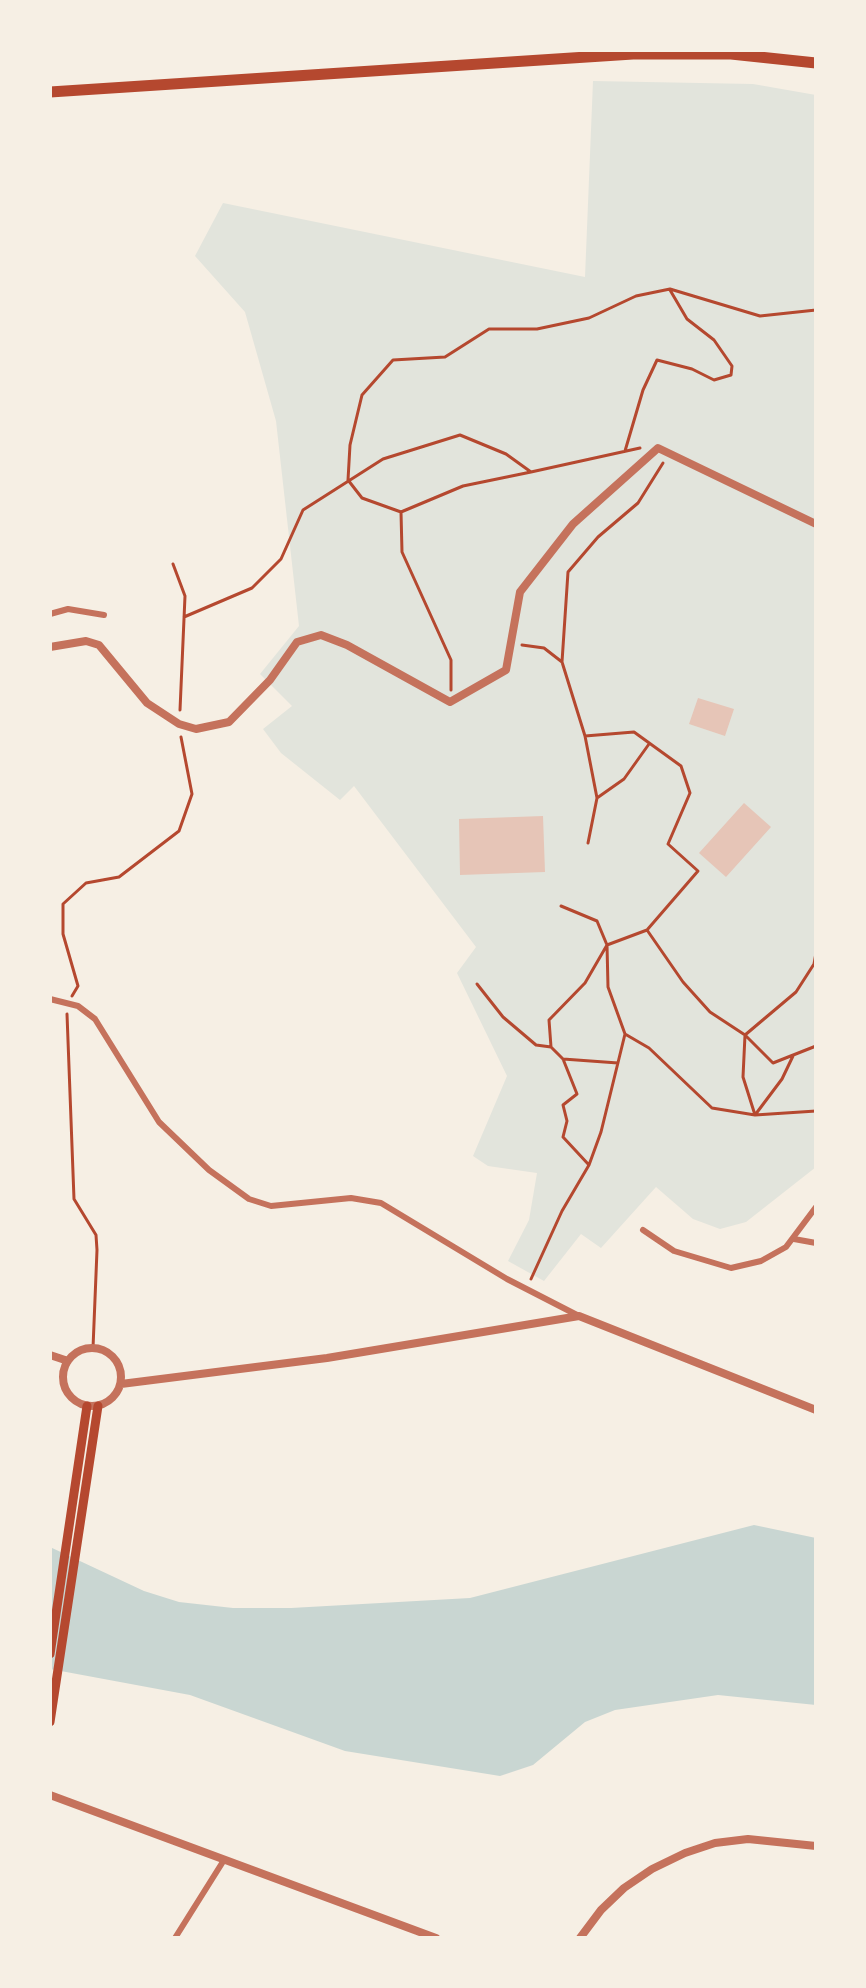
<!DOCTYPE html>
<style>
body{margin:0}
#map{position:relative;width:866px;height:1988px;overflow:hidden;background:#f6efe4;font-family:"Asap Condensed",sans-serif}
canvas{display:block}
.frame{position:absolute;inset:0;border:52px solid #f6efe4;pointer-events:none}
</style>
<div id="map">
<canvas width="866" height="1988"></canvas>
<div class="frame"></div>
</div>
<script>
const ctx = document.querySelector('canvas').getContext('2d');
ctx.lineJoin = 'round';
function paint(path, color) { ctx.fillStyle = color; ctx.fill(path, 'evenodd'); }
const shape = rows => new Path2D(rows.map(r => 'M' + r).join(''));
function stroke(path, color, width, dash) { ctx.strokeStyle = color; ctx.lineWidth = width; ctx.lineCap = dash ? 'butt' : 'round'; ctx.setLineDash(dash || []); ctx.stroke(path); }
paint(shape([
 [593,81,753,84,816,95,816,1167,746,1222,720,1229,693,1219,656,1187,601,1248,581,1234,544,1281,508,1261,529,1220,537,1173,488,1166,473,1156,507,1076,457,973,476,947,354,786,340,800,281,753,263,729,292,706,260,674,299,626,276,421,245,312,195,256,223,203,585,277]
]), '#e2e4dc');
paint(shape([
 [754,1525,816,1538,816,1705,718,1695,615,1710,585,1722,533,1765,500,1776,345,1751,190,1695,50,1669,50,1547,144,1591,179,1602,233,1608,291,1608,470,1598]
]), '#c9d6d2');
paint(shape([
 [698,698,734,709,725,736,689,724],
 [744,803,771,827,726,877,699,853],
 [543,816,545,872,460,875,459,819]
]), '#e6c5b7');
stroke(shape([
 [625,451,643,390,657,360,692,369,714,380,731,375,732,366,714,340,687,319,670,290],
 [531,472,463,486,401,512,362,498,348,480,350,445,362,395,393,360,445,357,489,329,537,329,589,318,636,296,670,289,760,316,816,310],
 [401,512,402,552,451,660,451,690],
 [173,564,185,596,180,710],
 [184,617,252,588,281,559,303,510,383,459,460,435,506,454,531,472,640,448],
 [522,645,544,648,562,662,585,736,597,798,588,843],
 [562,662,568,572,598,537,638,503,663,463],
 [585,736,634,732,681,766,690,793,668,844,698,871,647,930],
 [597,798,624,779,649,744],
 [561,906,597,921,607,945,585,983,549,1020,551,1047,563,1059,577,1094,563,1105,567,1121,563,1137,589,1165],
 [477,984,503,1017,536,1045,551,1047],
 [72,996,78,986,63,934,63,904,86,883,119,877,179,831,192,794,181,737],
 [67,1014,74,1199,96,1235,97,1250,93,1348],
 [625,1034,649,1048,712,1108,755,1115,816,1111],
 [793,1056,782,1079,755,1115,743,1077,745,1035,773,1063,816,1046],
 [563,1059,618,1063],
 [531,1279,562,1211,589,1165,601,1132,625,1034,608,987,607,945,647,930,683,982,710,1012,745,1035,796,992,814,964,816,953]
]), '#b5482f', 3);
stroke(shape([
 [50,614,68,609,104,615],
 [50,999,78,1006,95,1019,159,1122,209,1170,249,1199,271,1206,351,1198,381,1203,507,1279,579,1316],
 [643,1230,674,1251,731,1268,761,1261,786,1247,816,1207],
 [794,1239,816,1243],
 [175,1938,224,1860]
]), '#c5725c', 6);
stroke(shape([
 [50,647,86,641,99,645,147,703,179,724,196,729,229,722,270,680,297,642,321,635,347,645,450,702,506,670,520,592,573,524,658,448,816,524],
 '63 1377a29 29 0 1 1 58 0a29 29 0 1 1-58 0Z',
 [50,1355,68,1361],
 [121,1384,327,1358,579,1316,816,1410],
 [50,1795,436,1938],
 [580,1938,601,1910,624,1888,652,1869,685,1853,715,1843,748,1839,816,1846]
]), '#c5725c', 8);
stroke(shape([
 [50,1654,87,1406],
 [50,1722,98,1406]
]), '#b5482f', 9);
stroke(shape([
 [50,92,633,54,731,54,816,63]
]), '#b5482f', 11);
</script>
